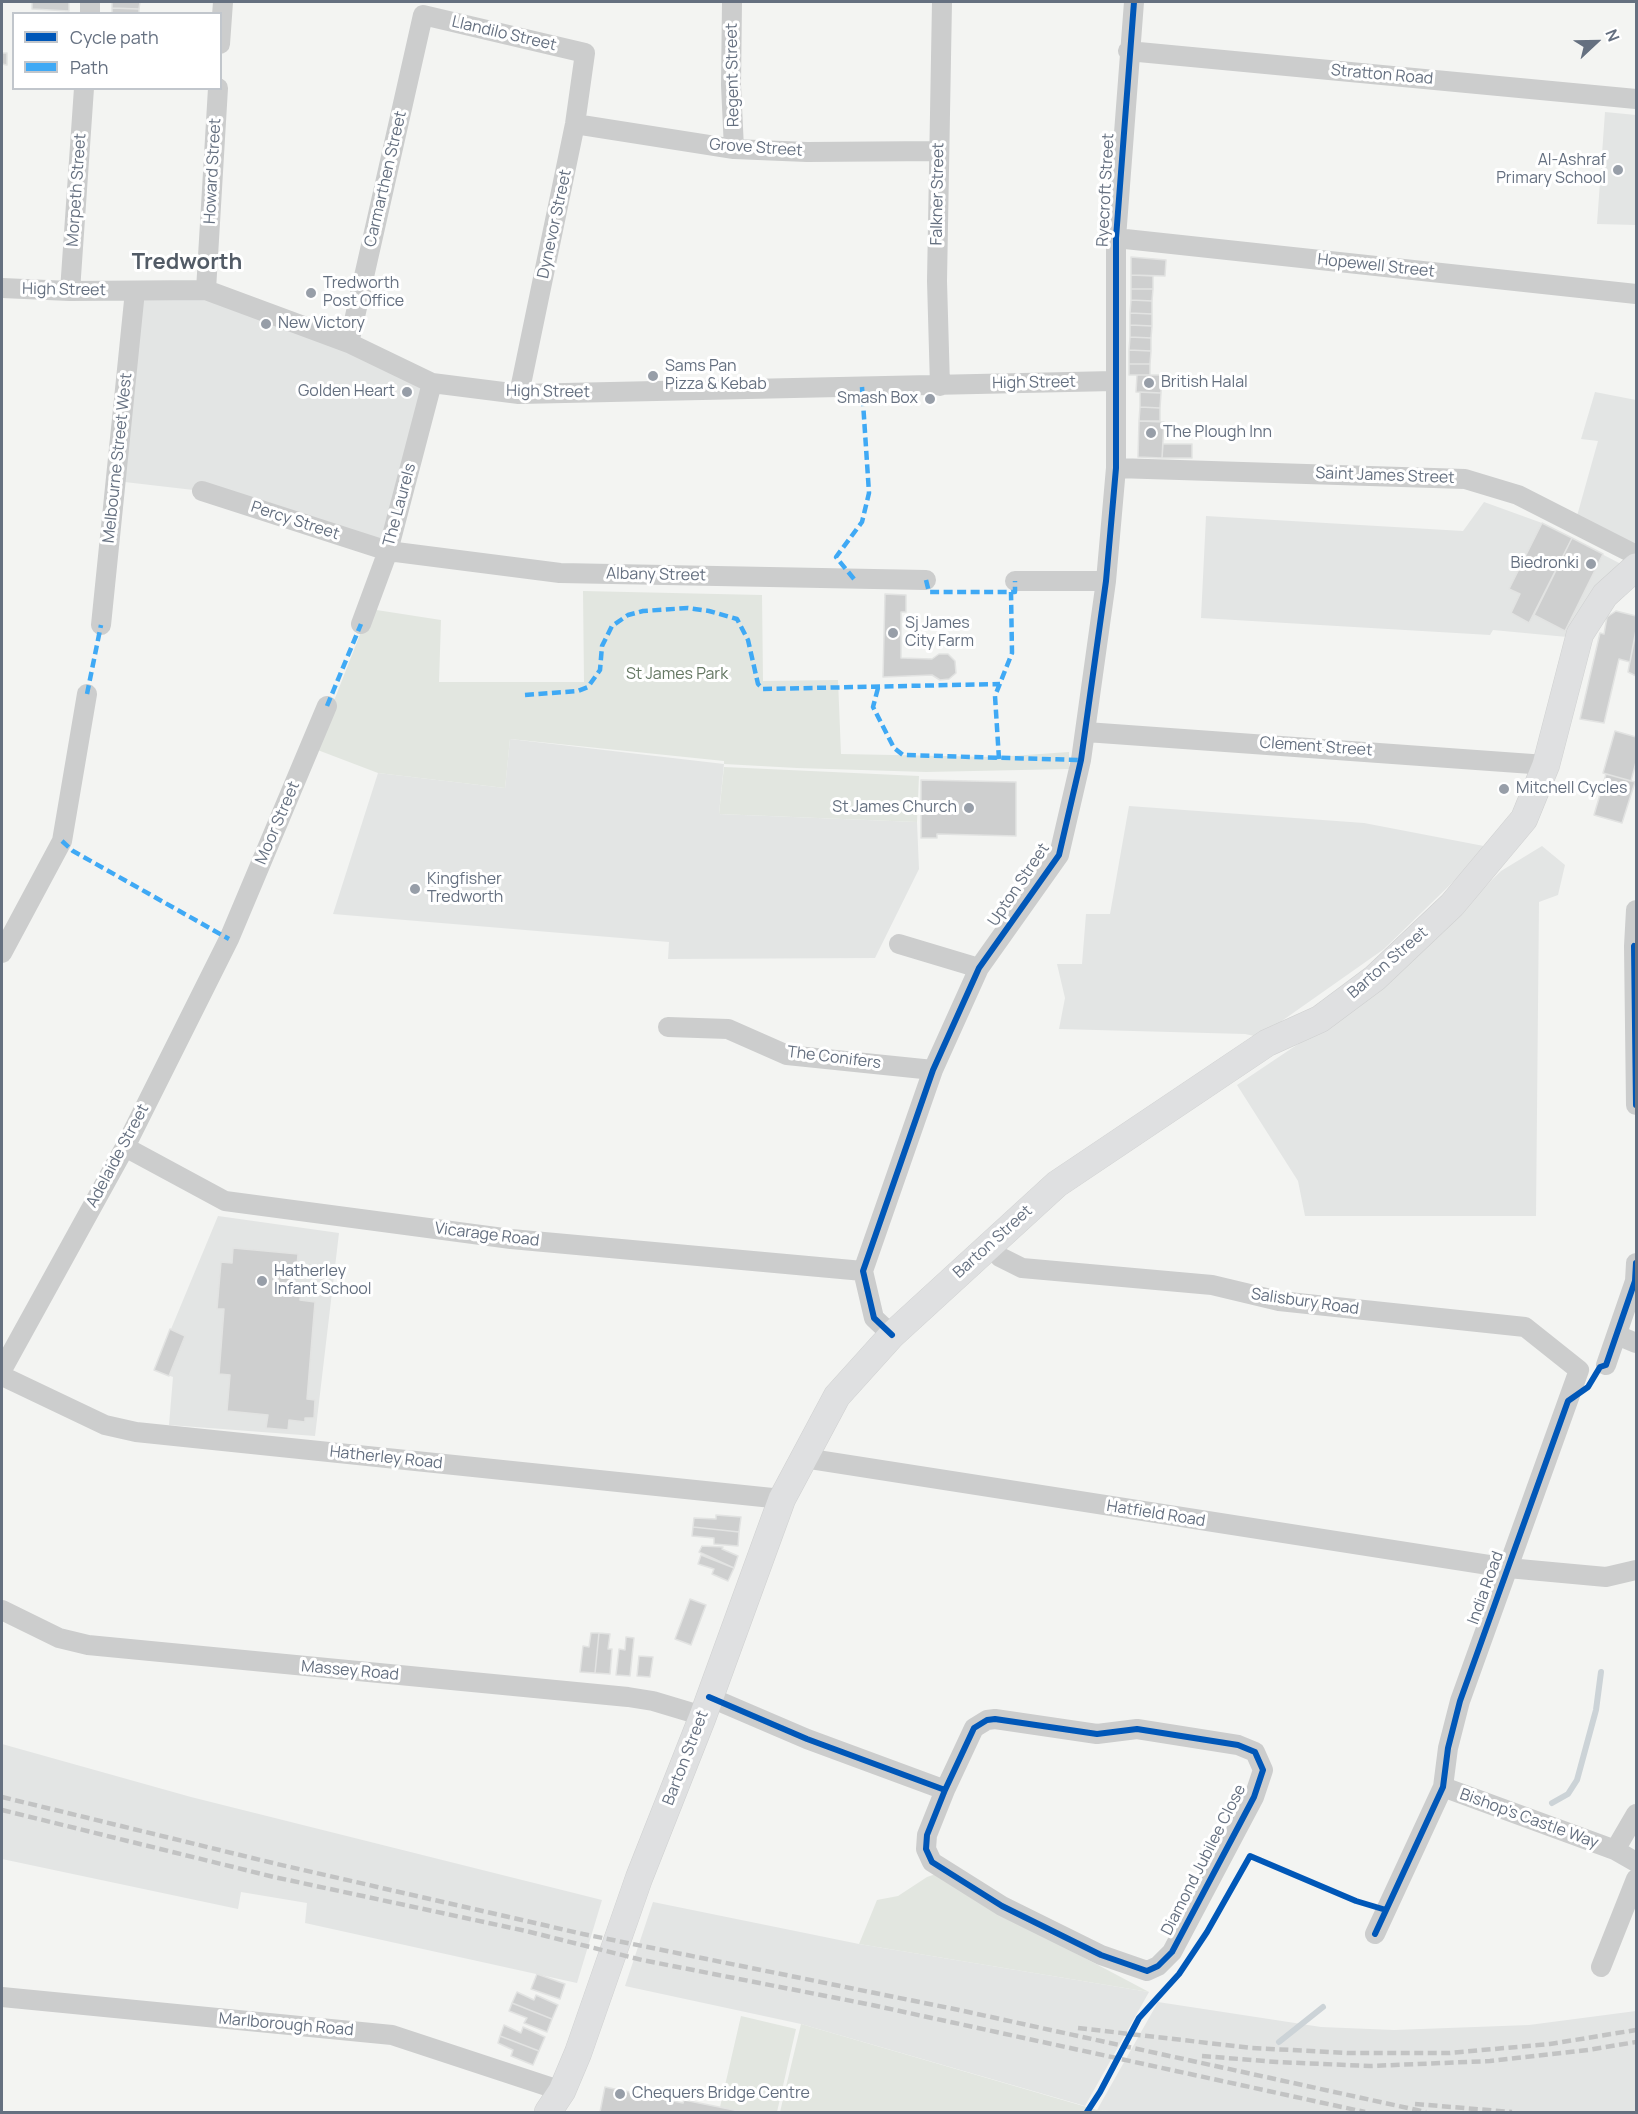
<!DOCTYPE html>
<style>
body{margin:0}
#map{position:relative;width:1638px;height:2114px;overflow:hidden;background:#f3f4f2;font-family:Manrope,sans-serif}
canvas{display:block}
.frame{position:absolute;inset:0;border:3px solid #657080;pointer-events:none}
.legend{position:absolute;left:12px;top:12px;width:210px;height:78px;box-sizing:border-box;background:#fff;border:2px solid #c1c6cc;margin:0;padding:8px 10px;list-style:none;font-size:18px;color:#657080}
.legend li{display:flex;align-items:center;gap:12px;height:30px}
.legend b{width:30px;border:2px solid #c1c6cc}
.north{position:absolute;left:1566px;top:12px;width:60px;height:60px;-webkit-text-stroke:4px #fff;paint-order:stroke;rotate:68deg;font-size:16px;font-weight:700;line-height:24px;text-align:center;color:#657080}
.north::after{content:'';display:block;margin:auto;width:21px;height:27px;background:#657080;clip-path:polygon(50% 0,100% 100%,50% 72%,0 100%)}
</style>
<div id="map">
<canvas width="1638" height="2114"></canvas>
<div class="frame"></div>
<ul class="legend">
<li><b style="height:8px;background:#0057b8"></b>Cycle path</li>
<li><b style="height:8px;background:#3fa9f5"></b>Path</li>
</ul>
<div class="north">N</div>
</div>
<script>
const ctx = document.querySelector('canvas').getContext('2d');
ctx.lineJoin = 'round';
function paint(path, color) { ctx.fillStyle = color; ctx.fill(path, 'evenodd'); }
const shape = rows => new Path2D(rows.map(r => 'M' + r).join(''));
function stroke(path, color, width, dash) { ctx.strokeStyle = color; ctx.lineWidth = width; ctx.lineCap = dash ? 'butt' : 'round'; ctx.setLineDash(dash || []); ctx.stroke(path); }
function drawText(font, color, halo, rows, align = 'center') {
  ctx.font = font + ' Manrope,sans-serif'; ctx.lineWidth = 6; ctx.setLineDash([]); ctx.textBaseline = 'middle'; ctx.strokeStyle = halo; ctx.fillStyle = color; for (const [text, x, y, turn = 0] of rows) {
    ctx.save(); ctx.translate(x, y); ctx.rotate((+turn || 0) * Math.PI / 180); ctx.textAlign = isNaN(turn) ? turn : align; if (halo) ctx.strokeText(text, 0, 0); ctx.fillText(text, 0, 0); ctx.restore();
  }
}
paint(shape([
 [1605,112,1636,115,1636,225,1597,224],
 [206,290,432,383,388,551,202,491,116,481,135,291],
 [1595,392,1636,400,1636,545,1577,516,1598,441,1581,439],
 [1484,502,1542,523,1621,564,1567,637,1493,630,1490,635,1201,618,1206,516,1463,531],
 [510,739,724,764,719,814,917,822,919,869,875,958,668,959,669,942,333,914,378,773,505,788],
 [1129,806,1364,823,1489,847,1384,949,1259,1037,1245,1034,1059,1029,1065,998,1057,964,1082,964,1086,914,1110,914],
 [1542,846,1565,865,1558,895,1539,902,1536,1216,1305,1216,1298,1181,1237,1085,1334,1020,1396,974,1501,871],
 [218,1216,339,1233,315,1436,169,1425,173,1377,154,1370],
 [2,1744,191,1797,602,1900,577,1983,305,1923,307,1903,241,1892,238,1909,2,1859],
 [653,1902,859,1944,1149,1992,1085,2106,801,2024,625,1986],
 [1158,2002,1321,2027,1394,2030,1529,2025,1636,2011,1636,2112,1124,2112,1097,2110]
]), '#e3e5e4');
paint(shape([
 [583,591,762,595,763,681,838,680,841,754,996,757,1069,752,1069,769,926,772,797,768,724,764,724,761,510,739,505,788,378,773,315,749,370,609,441,620,439,682,584,682],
 [724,767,919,776,917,822,719,814],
 [939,1873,996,1911,1149,1992,859,1944,877,1900,898,1896,927,1877],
 [741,2016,796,2029,777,2112,745,2112,720,2107],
 [801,2024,1097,2110,1124,2112,780,2112]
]), '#e2e6e0');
stroke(shape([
 [1552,1803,1568,1794,1577,1780,1596,1710,1601,1672],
 [1279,2042,1323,2007]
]), '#ccd3d7', 6);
const building = shape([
 [32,2,69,2,69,11,32,9,32,2],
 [112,2,140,2,139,9,112,8,112,2],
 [112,8,139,9,139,14,112,14,112,8],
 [2,53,7,53,7,65,2,64,2,53],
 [1131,257,1166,260,1165,276,1131,275,1131,257],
 [1131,275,1153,276,1153,289,1131,289,1131,275],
 [1131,289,1153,289,1152,301,1131,300,1131,289],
 [1131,300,1152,301,1152,314,1130,313,1131,300],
 [1130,313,1152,314,1152,326,1130,325,1130,313],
 [1130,325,1152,326,1151,338,1130,337,1130,325],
 [1130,337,1151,338,1151,351,1129,350,1130,337],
 [1129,350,1151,351,1150,364,1129,364,1129,350],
 [1129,364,1150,364,1150,375,1129,375,1129,364],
 [1137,375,1162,375,1161,393,1136,392,1137,375],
 [1140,392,1161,393,1160,408,1140,407,1140,392],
 [1140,407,1160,408,1160,421,1139,421,1140,407],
 [1139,421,1164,422,1162,458,1138,457,1139,421],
 [1163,444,1192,444,1192,458,1162,458,1163,444],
 [1542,523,1572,538,1529,623,1511,613,1520,594,1509,589,1542,523],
 [1572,538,1603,554,1565,631,1534,615,1572,538],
 [885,594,906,595,906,612,901,612,901,658,932,659,939,654,948,654,955,661,956,673,949,679,940,680,932,675,883,677,885,594],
 [1616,611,1636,616,1636,631,1630,662,1619,659,1604,723,1580,719,1600,633,1604,634,1607,617,1616,611],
 [1636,630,1636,676,1628,672,1636,630],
 [1615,731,1636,737,1636,762,1631,781,1603,773,1615,731],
 [1606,774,1635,782,1622,823,1594,815,1606,774],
 [921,780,1016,782,1016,836,937,834,937,838,921,838,921,780],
 [233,1248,298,1254,295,1291,301,1291,300,1300,315,1302,307,1399,315,1400,314,1418,305,1418,305,1422,289,1420,288,1430,266,1428,268,1415,227,1411,230,1375,219,1374,224,1309,217,1309,221,1262,232,1263,233,1248],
 [170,1329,185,1336,169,1376,154,1370,170,1329],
 [716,1515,741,1517,739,1532,693,1527,694,1518,716,1519,716,1515],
 [693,1527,739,1532,738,1546,714,1544,714,1538,692,1536,693,1527],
 [702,1546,723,1547,722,1549,738,1556,734,1568,699,1552,702,1546],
 [701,1555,734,1568,728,1581,712,1574,714,1569,698,1564,701,1555],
 [690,1599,706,1605,691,1645,675,1639,690,1599],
 [591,1633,599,1633,595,1673,580,1672,583,1646,589,1647,591,1633],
 [599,1633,610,1634,608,1649,612,1649,610,1674,595,1673,599,1633],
 [626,1637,634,1638,630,1676,616,1675,619,1649,625,1650,626,1637],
 [639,1656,653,1657,650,1677,637,1676,639,1656],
 [537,1974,565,1984,560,1999,531,1989,537,1974],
 [517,1992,534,2000,536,1995,558,2005,552,2019,512,2003,517,1992],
 [512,2003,552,2019,547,2032,524,2023,527,2018,509,2011,512,2003],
 [504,2025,521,2033,523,2027,545,2037,539,2051,500,2036,504,2025],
 [500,2036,539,2051,533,2065,511,2056,513,2050,498,2043,500,2036],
 [605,2087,683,2103,684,2100,744,2112,600,2112,605,2087]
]);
paint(building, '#cecfcf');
stroke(building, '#e2e3e2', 1.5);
const secondary = shape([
 [548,2112,562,2091,578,2053,639,1878,703,1716,782,1499,837,1396,892,1335,1057,1184,1267,1043,1320,1019,1375,978,1452,905,1524,819,1546,765,1580,634,1605,595,1636,567]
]);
stroke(secondary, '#cfd0d0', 28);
stroke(shape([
 [732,2,731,85,734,149],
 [90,14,90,2],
 [220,44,223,2],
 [1128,51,1636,99],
 [575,124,734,149,807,152,939,151],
 [1116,238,1636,294],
 [2,288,70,291,206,290,349,343,432,383,519,394,1114,381],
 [206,290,218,88],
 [70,291,84,88],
 [349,343,423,15,585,53,575,124,519,394],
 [940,386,937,281,942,2],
 [1116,468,1465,479,1518,495,1636,555],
 [202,491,388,551,560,573,926,580],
 [1015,581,1106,581],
 [361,624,388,551,432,383],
 [101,625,135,291],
 [1086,732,1546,765],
 [1636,910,1634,946,1636,1105],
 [899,944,979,968],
 [2,953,62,841,87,694],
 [668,1027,728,1029,787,1055,933,1070],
 [125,1147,225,1201,511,1239,863,1271],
 [990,1245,1000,1257,1022,1268,1212,1285,1279,1301,1525,1327,1579,1370,1460,1701,1448,1748,1443,1787,1375,1934],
 [892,1335,874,1318,863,1271,933,1070,979,968,1059,855,1081,760,1106,581,1116,468,1116,238,1134,2],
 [1617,1335,1636,1343],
 [1606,1365,1635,1281,1636,1263],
 [2,1370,125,1147,229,939,327,706],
 [2,1376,105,1425,136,1432,782,1499],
 [804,1458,1508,1568,1606,1577,1636,1570],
 [2,1610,59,1638,88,1645,628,1697,653,1701,703,1716],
 [709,1697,807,1739,945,1790,974,1728,987,1720,995,1719,1097,1734,1137,1729,1238,1745,1255,1752,1263,1770,1254,1797,1172,1952,1158,1966,1147,1971,1101,1955,1002,1906,932,1862,926,1849,927,1835,945,1790],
 [1443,1787,1615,1850,1636,1862],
 [1615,1850,1636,1814],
 [1601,1967,1636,1879],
 [2,1997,392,2035,562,2091]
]), '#cccdcd', 20);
stroke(secondary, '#dfe0e1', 27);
stroke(shape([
 [2,1797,277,1864,583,1934,959,2010,1426,2112],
 [2,1810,274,1877,526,1931,642,1960,872,2005,1365,2112],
 [1078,2028,1252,2048,1349,2053,1449,2053,1550,2044,1636,2030],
 [1202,2056,1277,2062,1370,2066,1490,2061,1588,2050,1636,2042],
 [1415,2104,1512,2112]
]), '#c2c3c3', 4.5, [9, 4.5]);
stroke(shape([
 [854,579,836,557,862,522,869,493,862,387],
 [926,580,929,592,1015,592,1015,581],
 [878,688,873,707,894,748,903,755,1081,760],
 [87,694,101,625],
 [525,695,578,691,588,687,600,670,602,646,612,626,628,615,643,611,688,608,709,611,737,619,748,640,758,684,763,689,1000,684],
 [327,706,361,624],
 [999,759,995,696,1012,653,1011,592],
 [62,841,73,851,229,939]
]), '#3fa9f5', 4.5, [9, 4.5]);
stroke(shape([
 [1636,947,1634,946,1636,1105],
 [892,1335,874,1318,863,1271,933,1070,979,968,1059,855,1081,760,1106,581,1116,468,1116,238,1134,2],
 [709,1697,807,1739,945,1790,974,1728,987,1720,995,1719,1097,1734,1137,1729,1238,1745,1255,1752,1263,1770,1254,1797,1172,1952,1158,1966,1147,1971,1101,1955,1002,1906,932,1862,926,1849,927,1835,945,1790],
 [1375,1934,1443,1787,1448,1748,1460,1701,1568,1401,1588,1387,1600,1367,1606,1365,1635,1281,1636,1263],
 [1087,2112,1100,2092,1139,2018,1179,1974,1207,1932,1250,1856,1356,1901,1386,1910]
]), '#0057b8', 6);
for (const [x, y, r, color] of [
 [1618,170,6,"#979ea8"],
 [311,293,6,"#979ea8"],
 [266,324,6,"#979ea8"],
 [653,376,6,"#979ea8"],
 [1149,383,6,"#979ea8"],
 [407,392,6,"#979ea8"],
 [930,399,6,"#979ea8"],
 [1151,433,6,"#979ea8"],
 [1591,564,6,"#979ea8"],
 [893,633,6,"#979ea8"],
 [1504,789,6,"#979ea8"],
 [969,808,6,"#979ea8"],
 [415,889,6,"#979ea8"],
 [262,1281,6,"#979ea8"],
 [620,2094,6,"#979ea8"]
]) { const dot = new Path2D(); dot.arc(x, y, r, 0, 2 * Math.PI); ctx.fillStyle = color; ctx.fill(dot); stroke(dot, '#fff', 2); }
drawText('16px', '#657080', '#fff', [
 ["Llandilo Street",504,34,13],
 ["Regent Street",733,75,-91],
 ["Stratton Road",1382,75,5],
 ["Grove Street",756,148,4],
 ["Howard Street",213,171,-87],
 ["Carmarthen Street",386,179,-77],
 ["Morpeth Street",77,190,-86],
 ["Ryecroft Street",1106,190,-87],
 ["Falkner Street",938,194,-89],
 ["Dynevor Street",555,224,-78],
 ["Hopewell Street",1376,266,6],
 ["High Street",64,290,1],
 ["High Street",1034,383,-1],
 ["High Street",548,392,1],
 ["Melbourne Street West",118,458,-84],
 ["Saint James Street",1385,476,2],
 ["The Laurels",400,505,-75],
 ["Percy Street",295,521,18],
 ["Albany Street",656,575,1],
 ["Clement Street",1316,747,4],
 ["Moor Street",278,823,-67],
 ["Upton Street",1019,885,-56],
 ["Barton Street",1388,963,-41],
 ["The Conifers",834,1058,7],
 ["Adelaide Street",118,1156,-62],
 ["Vicarage Road",487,1235,7],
 ["Barton Street",993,1242,-42],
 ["Salisbury Road",1305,1302,8],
 ["Hatherley Road",386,1458,6],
 ["Hatfield Road",1156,1514,9],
 ["India Road",1486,1588,-70],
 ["Massey Road",350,1671,5],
 ["Barton Street",686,1758,-69],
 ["Bishop's Castle Way",1529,1819,20],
 ["Diamond Jubilee Close",1204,1860,-63],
 ["Marlborough Road",286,2025,5]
]);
drawText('16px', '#657080', '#fff', [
 ["Al-Ashraf",1606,161,"right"],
 ["Primary School",1606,179,"right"],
 ["Tredworth",323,284],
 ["Post Office",323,302],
 ["New Victory",278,324],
 ["Sams Pan",665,367],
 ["Pizza & Kebab",665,385],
 ["British Halal",1161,383],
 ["Golden Heart",395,392,"right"],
 ["Smash Box",918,399,"right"],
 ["The Plough Inn",1163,433],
 ["Biedronki",1579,564,"right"],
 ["Sj James",905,624],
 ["City Farm",905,642],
 ["Mitchell Cycles",1516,789],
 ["St James Church",957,808,"right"],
 ["Kingfisher",427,880],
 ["Tredworth",427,898],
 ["Hatherley",274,1272],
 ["Infant School",274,1290],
 ["Chequers Bridge Centre",632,2094]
], 'left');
drawText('16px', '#657863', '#fff', [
 ["St James Park",677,675]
]);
drawText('bold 22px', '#525b66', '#fff', [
 ["Tredworth",187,263]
]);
</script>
